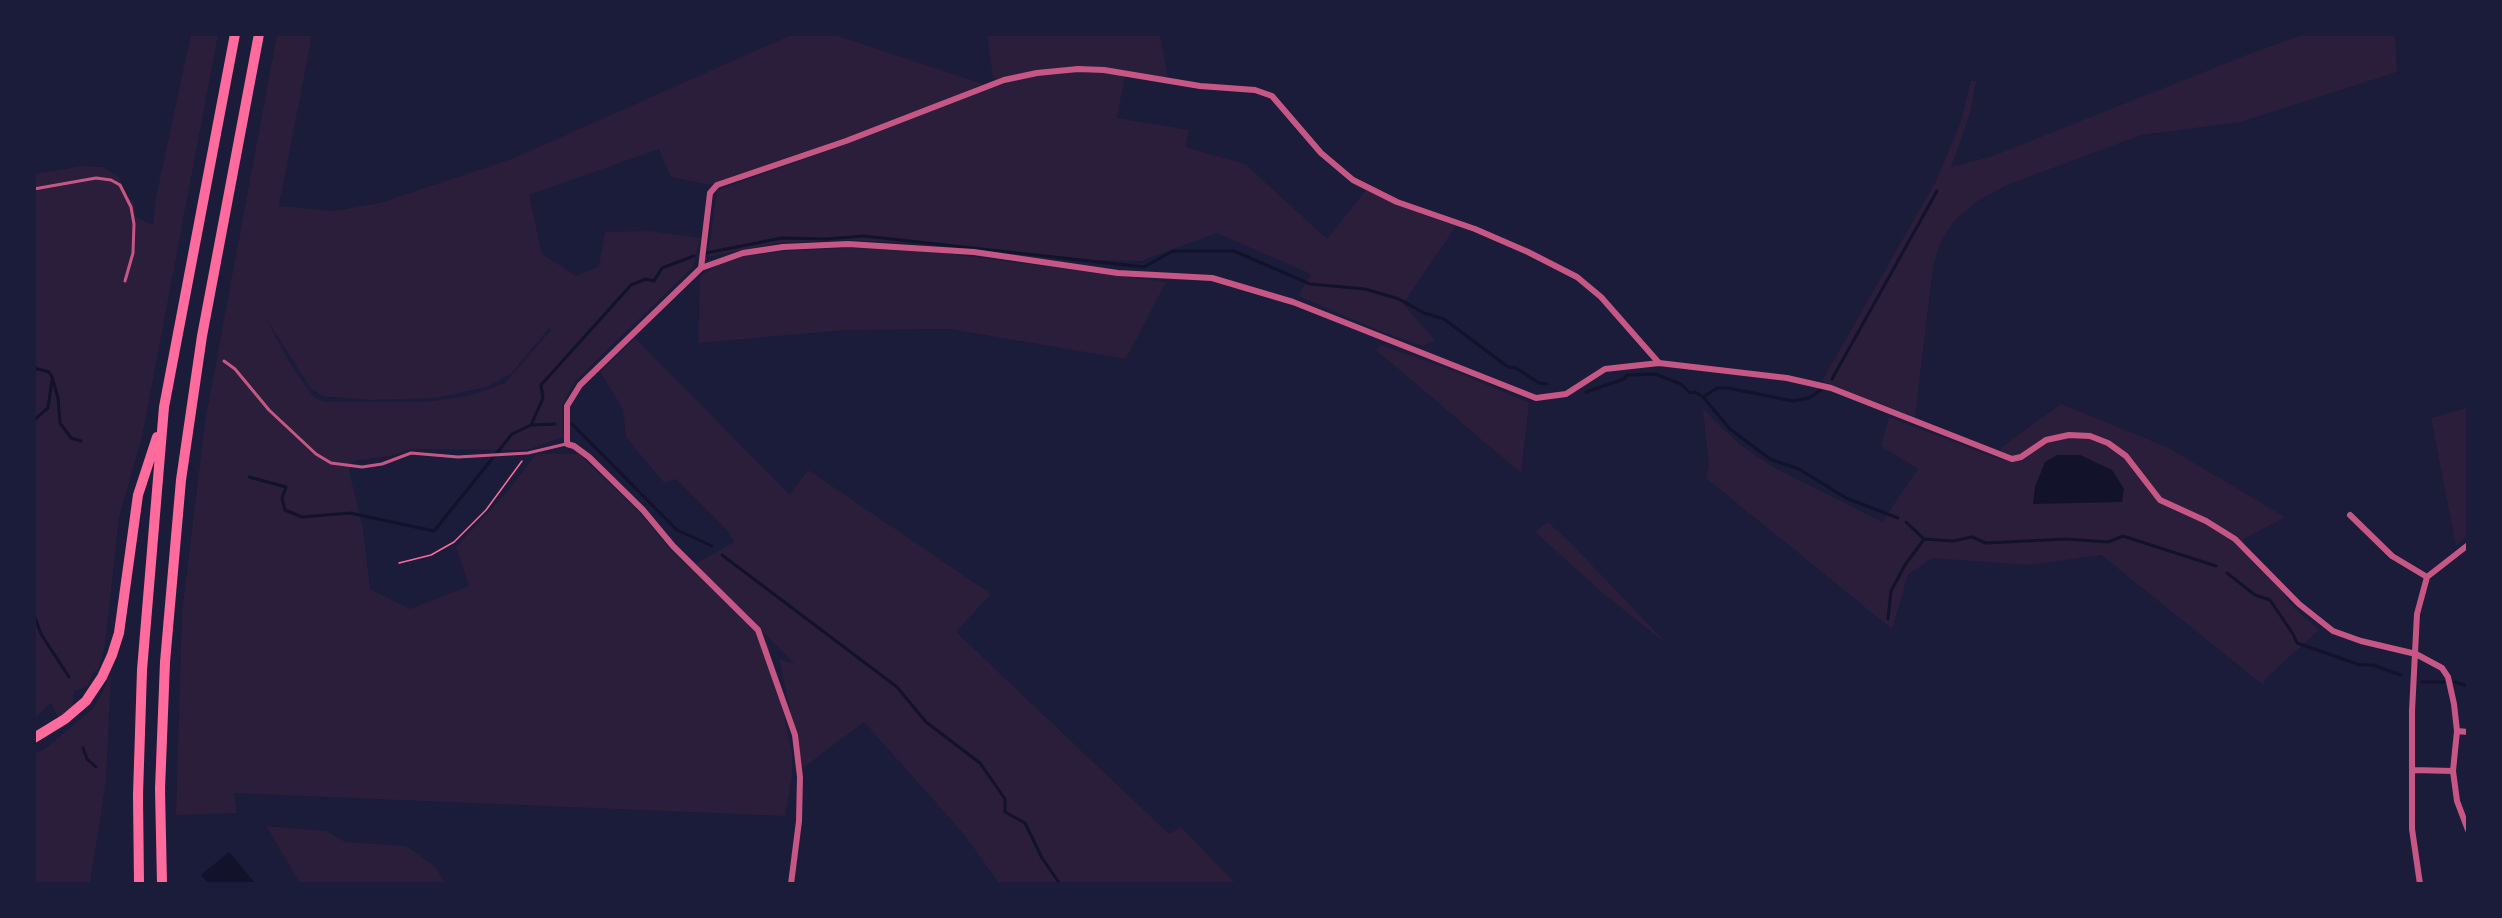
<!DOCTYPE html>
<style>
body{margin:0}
#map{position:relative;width:2502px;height:918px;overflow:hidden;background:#1b1b3a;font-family:"Golos Text",sans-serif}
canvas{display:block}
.frame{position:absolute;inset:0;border:36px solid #1b1b3a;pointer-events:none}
</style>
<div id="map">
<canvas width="2502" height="918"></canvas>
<div class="frame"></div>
</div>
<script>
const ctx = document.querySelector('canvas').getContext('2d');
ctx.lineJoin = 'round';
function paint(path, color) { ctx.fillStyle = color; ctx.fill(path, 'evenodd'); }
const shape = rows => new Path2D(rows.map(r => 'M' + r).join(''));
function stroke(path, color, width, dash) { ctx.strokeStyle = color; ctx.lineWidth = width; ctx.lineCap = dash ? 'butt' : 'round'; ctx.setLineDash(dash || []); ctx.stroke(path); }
paint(shape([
 [2305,34,2395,35,2397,72,2240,122,2141,135,2007,185,1979,200,1954,221,1940,243,1933,267,1915,417,1822,381,1936,181,1961,121,1971,80,1976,81,1970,114,1951,167,1993,156,2249,54],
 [191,35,218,35,142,437,119,517,105,645,98,670,93,672,87,687,74,691,73,707,60,721,51,703,35,718,35,174,82,166,103,167,119,177,128,197,134,202,136,217,153,225,156,197],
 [277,35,312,35,279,206,333,211,380,203,514,158,791,35,835,35,983,84,925,109,779,163,710,185,671,177,659,149,529,195,542,254,576,276,599,266,605,232,650,231,700,238,693,267,574,382,562,406,563,437,527,450,412,449,389,456,353,461,349,470,363,529,370,589,410,609,469,586,456,547,508,491,536,454,579,454,640,513,672,551,743,617,768,644,792,753,792,776,785,816,234,793,237,813,176,815,182,613,205,422],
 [267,320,310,387,322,396,369,400,436,398,487,387,511,374,549,328,551,330,505,383,472,395,425,402,324,402,314,397,304,384,285,355],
 [987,35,1160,35,1168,78,1109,70,1021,74,996,80,993,78],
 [1084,71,1125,75,1117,118,1189,130,1185,147,1245,164,1327,239,1366,190,1402,207,1456,226,1403,304,1435,340,1423,346,1385,333,1298,296,1311,274,1217,233,1141,261,1037,259,911,243,847,240,778,243,708,257,717,190,850,143,988,88,1028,77],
 [848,248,911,249,1166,282,1126,359,950,329,845,330,698,343,700,277,719,263,743,256,784,251],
 [635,338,790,495,808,470,991,594,956,632,1169,834,1181,827,1235,883,999,883,963,833,864,722,803,768,779,659,795,664,695,564,734,542,728,531,676,479,664,483,626,437,623,409,600,372],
 [1381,345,1457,372,1529,403,1521,473,1376,350],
 [2061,404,2169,448,2285,517,2244,539,2240,548,2275,581,2292,606,2319,630,2265,679,2263,685,2101,555,2029,565,1932,558,1908,575,1892,629,1706,478,1709,465,1703,409,1739,444,1773,467,1882,522,1918,469,1881,446,1889,417,2001,460,2001,448],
 [2467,408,2467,535,2456,546,2431,418],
 [1548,522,1569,541,1666,643,1606,596,1535,532],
 [111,675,106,781,90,883,35,883,35,754,46,748,94,708],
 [266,826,326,831,345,842,406,846,436,867,444,883,300,883]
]), '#2a1e3b');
paint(shape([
 [2057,455,2080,455,2112,470,2124,489,2122,502,2033,504,2035,487,2045,462],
 [229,852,255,883,208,883,201,875]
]), '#12122b');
stroke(shape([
 [706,253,782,238,826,239,864,236,1144,267,1173,251,1234,251,1310,284,1365,289,1399,299,1424,313,1444,319,1508,367,1516,368,1539,383,1547,384],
 [34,368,49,372,52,377,58,398,60,423,71,438,81,441],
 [1832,379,1937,191],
 [1586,392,1624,379,1627,375,1655,374,1681,384,1690,393,1695,392,1703,397,1730,429,1770,459,1799,469,1846,498,1898,518],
 [1703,397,1717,388,1728,388,1793,401,1809,398,1822,389],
 [34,420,48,408,52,380],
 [572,424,677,530,712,546],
 [531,425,555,424],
 [249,477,286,487,282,498,285,510,302,517,350,513,434,531,512,434,531,425,543,398,541,385,631,285,646,279,654,281,662,268,694,256],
 [1906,522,1924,539,1953,541,1972,537,1986,543,2066,539,2108,542,2123,536,2216,566],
 [722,555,897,687,926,722,980,763,1005,799,1005,812,1025,823,1042,858,1060,884],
 [2227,573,2255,595,2270,600,2293,634,2297,643,2360,665,2373,665,2401,675],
 [34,615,41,634,69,677],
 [1888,619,1891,591,1905,565,1924,539],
 [2422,682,2444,682],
 [2455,682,2468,686],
 [83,748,87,759,96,767]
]), '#12122b', 3);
stroke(shape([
 [399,563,431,555,454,542,486,510,522,461]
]), '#ff6b9d', 1.5);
stroke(shape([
 [34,189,96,178,111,180,120,185,131,207,134,224,133,253,125,281],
 [224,361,235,369,269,410,316,454,331,463,362,467,382,464,411,453,458,457,528,453,566,444]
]), '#c65784', 3);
stroke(shape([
 [701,268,710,193,717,185,846,141,1004,80,1037,73,1078,69,1104,70,1200,86,1255,90,1272,96,1321,153,1353,180,1397,202,1475,229,1528,252,1577,277,1601,297,1659,363],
 [2350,515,2392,556,2427,577],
 [2457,731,2468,732],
 [2413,770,2453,771],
 [791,884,799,821,800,777,795,735,758,630,673,546,643,510,589,457,574,446,567,444,567,406,580,385,701,268,743,253,783,247,848,244,974,252,1118,273,1212,278,1293,302,1536,398,1566,394,1605,369,1659,363,1787,378,1831,388,2012,459,2021,457,2046,440,2069,435,2090,436,2108,443,2126,456,2160,500,2206,521,2235,539,2299,604,2333,631,2361,641,2416,654,2442,668,2448,677,2454,704,2457,731,2453,771,2457,801,2468,830],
 [2420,884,2412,829,2412,711,2417,614,2427,577,2468,545]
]), '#c65784', 6);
stroke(shape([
 [34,738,65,719,86,701,102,677,112,655,119,633,138,495,157,437],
 [139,884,138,795,142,670,164,407,235,34],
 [162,884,160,789,165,662,181,480,202,336,259,34]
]), '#ff6b9d', 10);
</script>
